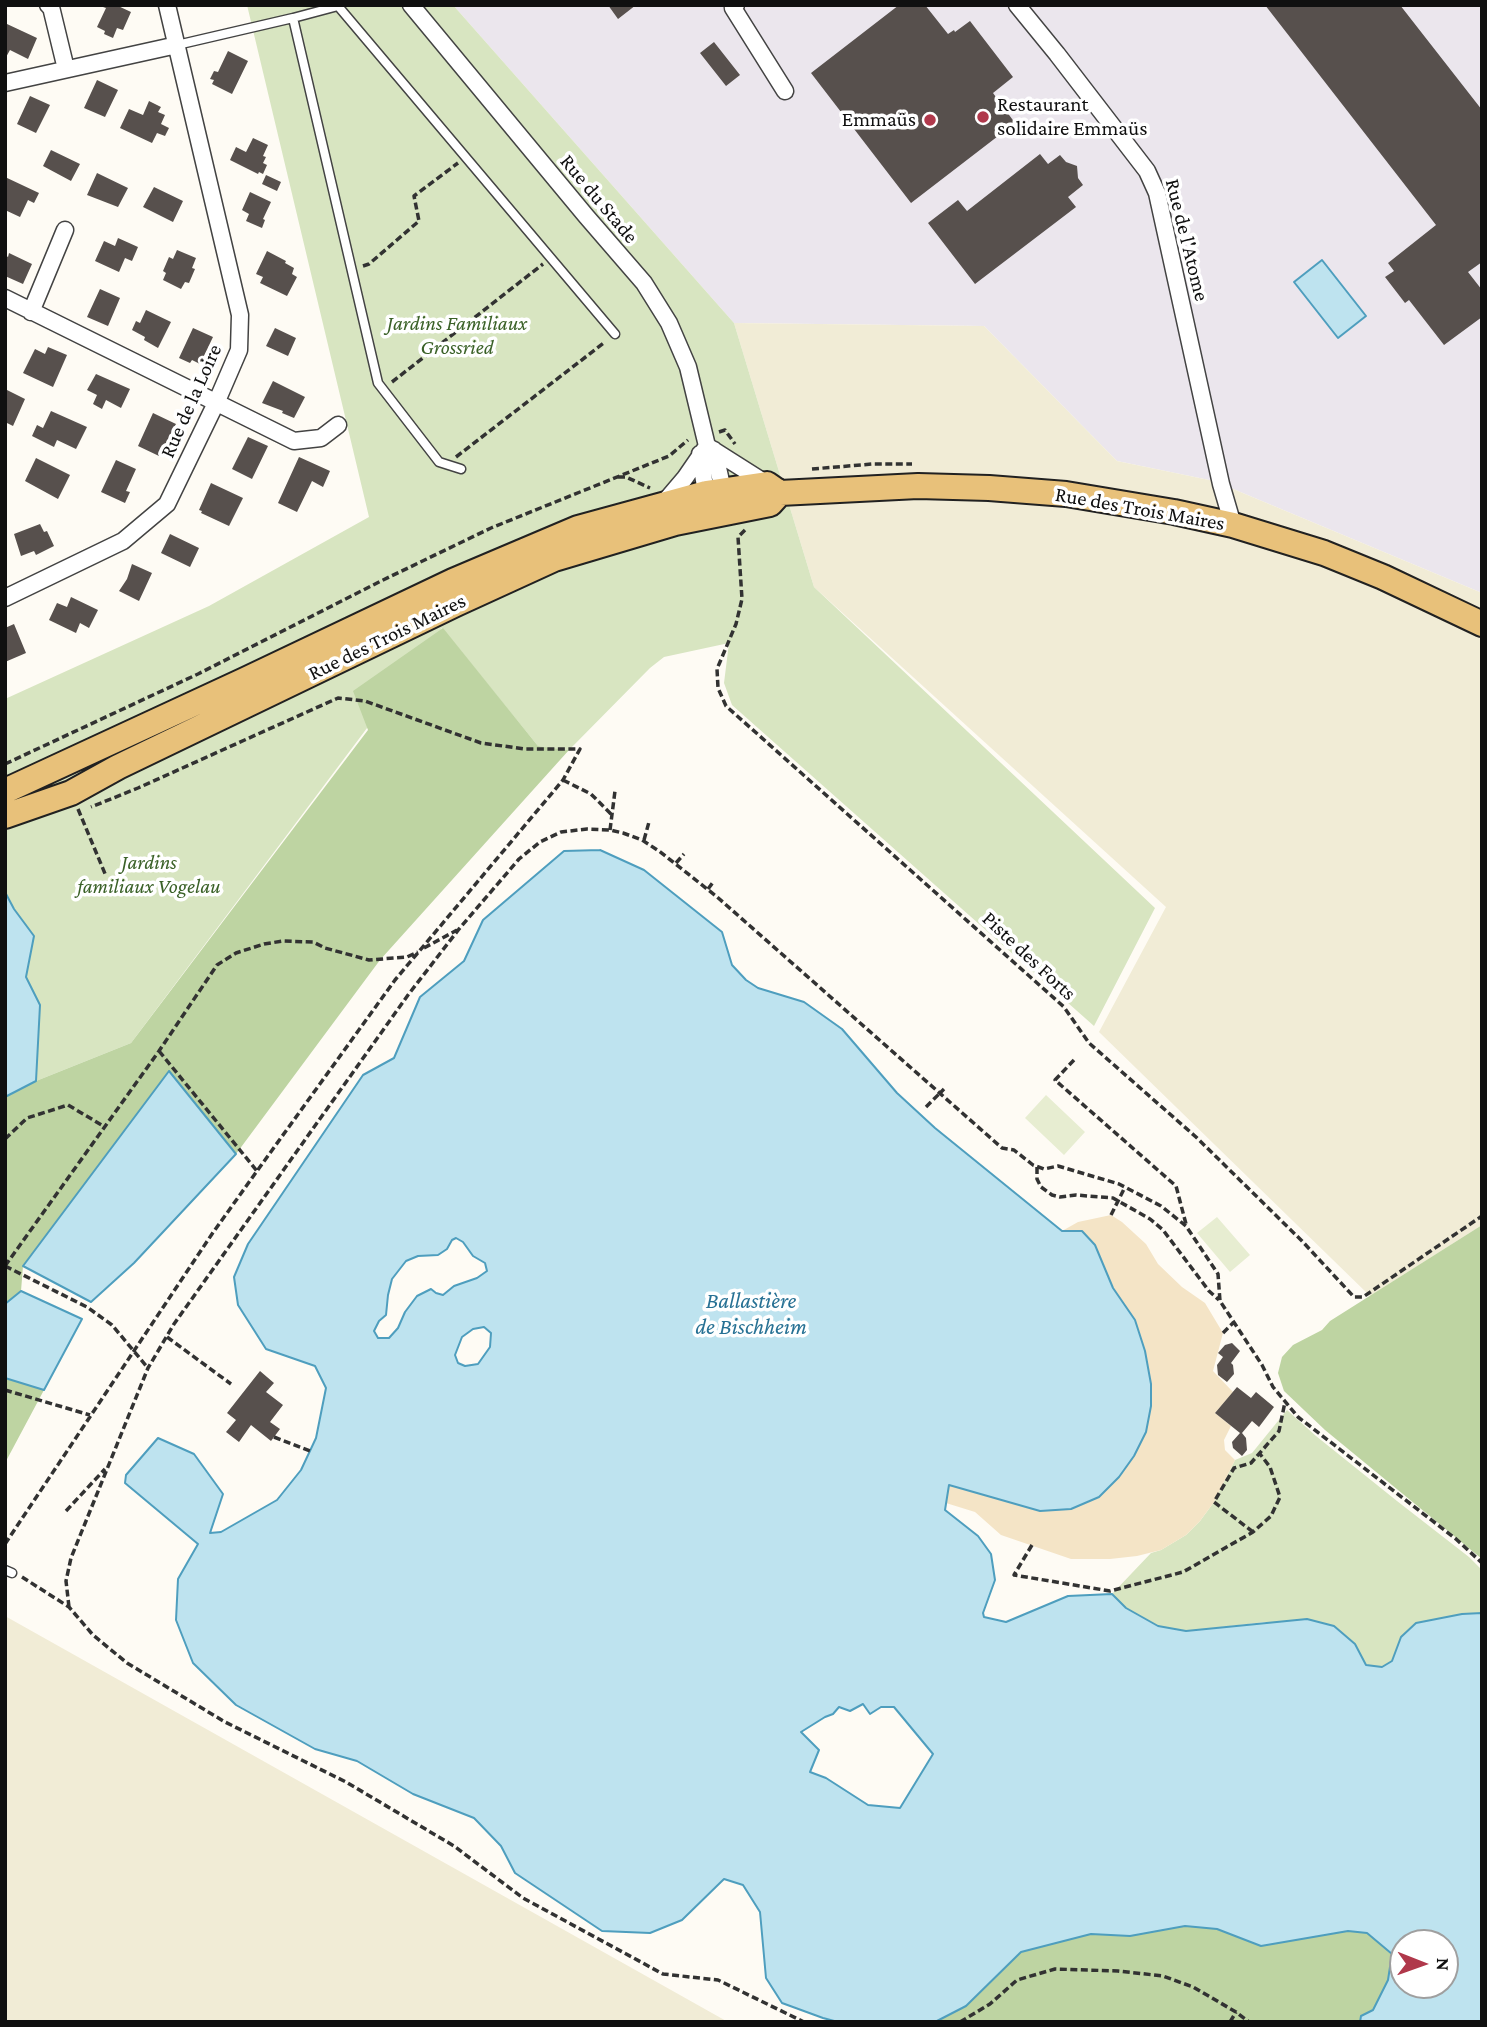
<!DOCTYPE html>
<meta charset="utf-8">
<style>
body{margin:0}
#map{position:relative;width:1487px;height:2027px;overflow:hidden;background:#fefbf4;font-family:"Crimson Pro",serif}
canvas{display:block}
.frame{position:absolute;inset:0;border:7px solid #101010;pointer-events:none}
.north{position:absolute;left:1389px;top:1929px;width:70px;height:70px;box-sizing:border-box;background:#fff;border:2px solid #9f9f9f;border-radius:50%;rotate:91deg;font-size:19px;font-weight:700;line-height:28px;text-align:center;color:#101010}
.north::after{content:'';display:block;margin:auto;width:24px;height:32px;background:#b0384b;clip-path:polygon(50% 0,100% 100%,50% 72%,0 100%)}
</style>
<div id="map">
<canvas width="1487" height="2027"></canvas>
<div class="frame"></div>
<div class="north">N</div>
</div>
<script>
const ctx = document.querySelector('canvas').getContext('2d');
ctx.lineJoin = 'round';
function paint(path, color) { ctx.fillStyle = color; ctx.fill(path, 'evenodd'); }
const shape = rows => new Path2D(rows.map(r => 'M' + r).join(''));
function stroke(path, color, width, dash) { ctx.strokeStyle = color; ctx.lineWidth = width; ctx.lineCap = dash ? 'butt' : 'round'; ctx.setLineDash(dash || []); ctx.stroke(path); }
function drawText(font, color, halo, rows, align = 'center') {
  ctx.font = font + ' "Crimson Pro",serif'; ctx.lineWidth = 7; ctx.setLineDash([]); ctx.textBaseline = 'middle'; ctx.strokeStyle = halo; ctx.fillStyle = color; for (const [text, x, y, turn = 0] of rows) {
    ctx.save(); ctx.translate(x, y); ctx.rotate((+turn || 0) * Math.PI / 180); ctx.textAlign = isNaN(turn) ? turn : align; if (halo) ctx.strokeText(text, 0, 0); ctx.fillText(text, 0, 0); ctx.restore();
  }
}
paint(shape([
 [453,5,1482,5,1482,593,1214,481,1117,461,984,326,734,323]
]), '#ebe6ed');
paint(shape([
 [734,323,984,326,1117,461,1214,481,1482,593,1482,1225,1370,1296,1099,1032,1166,907,814,587],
 [5,1616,728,2022,5,2022]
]), '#f1ecd6');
paint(shape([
 [247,5,453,5,734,323,814,587,1155,908,1094,1026,732,705,724,683,729,643,664,657,650,668,569,750,538,746,442,628,131,1043,36,1081,5,1097,5,699,209,606,369,517],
 [1287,1410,1316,1436,1397,1501,1469,1557,1482,1570,1482,1613,1462,1614,1401,1637,1392,1661,1382,1667,1366,1665,1355,1644,1265,1622,1186,1631,1158,1626,1126,1608,1112,1594,1151,1553,1161,1550,1186,1535,1200,1521,1214,1502,1235,1460,1252,1453]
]), '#d8e5c1');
paint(shape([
 [443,628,538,746,569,750,380,960,236,1154,170,1072,23,1266,21,1291,5,1304,5,1097,36,1081,131,1043,368,730,353,691],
 [1482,1225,1482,1559,1325,1430,1284,1391,1278,1373,1282,1357,1293,1345,1322,1330,1330,1321],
 [5,1378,44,1390,5,1463],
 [1185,1926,1217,1929,1261,1946,1348,1931,1368,1933,1392,1954,1388,1980,1373,2010,1361,2016,1360,2022,935,2022,966,2006,1021,1952,1091,1934,1130,1936]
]), '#bed4a2');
paint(shape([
 [1111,1215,1122,1222,1146,1244,1158,1264,1182,1287,1205,1303,1223,1333,1213,1371,1233,1392,1215,1413,1231,1426,1224,1440,1225,1450,1235,1460,1214,1502,1200,1521,1186,1535,1161,1550,1137,1556,1110,1559,1071,1559,1001,1535,975,1512,946,1503,949,1484,1151,1384,1145,1351,1135,1320,1113,1288,1095,1245,1082,1231,1062,1231,1078,1222]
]), '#f4e4c6');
paint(shape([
 [1046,1095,1085,1132,1064,1155,1025,1118],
 [1217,1217,1250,1255,1230,1272,1197,1233]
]), '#e7edd1');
const water = shape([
 [1322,260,1366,316,1338,338,1294,282,1322,260],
 [600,850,644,870,722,932,732,965,746,980,758,988,804,1002,842,1029,897,1093,935,1128,1062,1231,1082,1231,1095,1245,1113,1288,1135,1320,1145,1351,1151,1384,1151,1406,1146,1432,1134,1456,1119,1477,1099,1497,1071,1509,1040,1511,949,1485,945,1510,978,1536,991,1554,995,1580,983,1613,984,1617,1006,1622,1068,1596,1112,1594,1126,1608,1158,1626,1186,1631,1307,1619,1334,1626,1355,1644,1366,1665,1382,1667,1392,1661,1401,1637,1416,1623,1462,1614,1482,1613,1482,2022,1360,2022,1361,2016,1373,2010,1388,1980,1392,1954,1367,1933,1348,1931,1261,1946,1217,1929,1185,1926,1130,1936,1091,1934,1021,1952,966,2006,935,2022,838,2022,823,2018,782,2003,766,1978,760,1912,743,1885,724,1879,682,1920,650,1933,602,1931,515,1873,501,1846,474,1818,413,1794,357,1761,315,1749,236,1705,193,1663,176,1620,178,1579,198,1544,125,1483,126,1475,158,1438,194,1454,223,1494,210,1533,221,1532,277,1500,301,1470,316,1438,326,1388,315,1366,266,1349,238,1305,234,1277,248,1244,363,1075,394,1058,420,997,464,961,483,920,564,851,600,850],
 [456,1238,463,1242,473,1256,485,1263,487,1271,477,1278,454,1286,443,1295,436,1293,431,1289,417,1296,405,1312,398,1328,389,1338,378,1338,374,1331,379,1321,386,1315,388,1295,392,1279,406,1261,418,1256,438,1255,447,1249,452,1240,456,1238],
 [484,1327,491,1333,490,1347,478,1364,465,1366,458,1363,455,1355,462,1337,473,1329,484,1327],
 [863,1704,870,1714,881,1707,894,1707,933,1754,900,1808,868,1805,826,1778,810,1772,819,1750,801,1732,825,1717,833,1714,839,1707,850,1711,863,1704],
 [1445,1943,1445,1985,1403,1985,1403,1943,1445,1943],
 [5,892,14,909,34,936,26,977,40,1005,36,1081,5,1097,5,892],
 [169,1071,236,1154,134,1263,91,1302,23,1266,169,1071],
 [21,1291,82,1319,44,1390,5,1378,5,1304,21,1291]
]);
paint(water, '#bee3ef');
stroke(water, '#4e9ebe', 2);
paint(shape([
 [104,5,116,5,131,12,123,30,117,28,113,38,104,34,105,31,97,27,106,8,103,7],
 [608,5,636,5,618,19],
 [899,5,925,5,948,34,954,30,955,32,970,21,1013,77,993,93,1015,123,911,203,811,73],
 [1265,5,1400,5,1482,110,1482,262,1468,272,1482,290,1482,317,1444,345,1409,300,1405,303,1385,277,1394,271,1388,263,1436,225],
 [7,24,37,38,28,59,10,50,5,59,5,28],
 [714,42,740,75,726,86,700,53],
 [228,51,248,61,232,94,212,84,214,80,210,79,214,71,218,72],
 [97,80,118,90,105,117,84,108],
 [30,96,50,105,36,133,17,124],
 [149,101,161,107,158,112,165,115,161,124,169,128,165,136,157,133,152,143,120,128,129,109,143,115],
 [253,138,268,145,263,156,266,157,263,163,267,165,263,174,259,172,258,174,230,160,236,147,246,152],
 [51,150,80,164,71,181,43,166],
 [1040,154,1048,164,1060,155,1066,162,1077,166,1078,178,1083,185,1068,197,1076,207,975,284,928,223,958,200,967,211],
 [97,173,128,188,118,207,87,195],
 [266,175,281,182,277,191,262,184],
 [5,177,39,193,34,203,28,200,20,217,5,210],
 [154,187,183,201,173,222,143,207],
 [250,192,271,202,263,219,265,220,262,228,246,221,249,214,242,210],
 [118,238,138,247,132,261,125,258,119,272,95,261,104,241,115,246],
 [177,250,196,258,192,268,195,269,189,283,185,282,181,289,163,280,166,273,163,271,169,257,173,259],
 [267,251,286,261,285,263,294,268,292,274,297,277,287,296,260,283,263,277,256,274],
 [9,253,32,264,23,284,5,276,5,255,8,257],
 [100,289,120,298,108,326,87,317],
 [146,310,171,322,158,348,144,340,145,337,132,330,136,321,140,323],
 [193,328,213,337,200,364,192,360,190,363,179,358],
 [275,328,296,338,288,356,266,346],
 [48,347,67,355,53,387,23,373,35,349,45,354],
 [96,374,130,389,121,408,106,400,102,409,93,404,97,395,87,390],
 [273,381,305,397,294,418,282,413,283,411,262,403],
 [5,389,25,399,13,426,5,422],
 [51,411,87,427,76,449,57,440,54,447,32,436,37,425,43,428],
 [153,413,176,424,159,456,138,446],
 [248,437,268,446,252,479,232,469],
 [299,457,330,471,323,487,312,481,297,512,278,503],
 [36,458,70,475,58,499,25,481],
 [116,460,136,469,126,491,130,492,125,503,101,492],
 [211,483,243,498,229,526,201,513,202,511,199,510],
 [40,524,44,532,47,531,54,546,36,555,34,551,21,556,14,534],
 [170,534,199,548,190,567,161,553],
 [132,564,152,573,139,601,119,591,127,579],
 [71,597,98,610,89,628,80,623,76,633,49,620,57,603,67,607],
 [14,624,26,653,5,662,5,628],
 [1232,1343,1240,1351,1231,1363,1233,1365,1234,1374,1227,1382,1218,1375,1217,1365,1223,1357,1218,1353,1225,1345],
 [260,1371,274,1383,266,1392,283,1405,270,1422,280,1429,271,1441,251,1425,239,1442,226,1432,236,1420,227,1413],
 [1237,1387,1251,1398,1256,1392,1274,1407,1259,1427,1252,1421,1242,1433,1246,1438,1247,1450,1242,1456,1233,1448,1232,1442,1240,1433,1215,1413]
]), '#57504d');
const lane = shape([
 [293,18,338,6,615,334],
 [177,45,293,18,378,383,439,462,461,469],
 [5,1570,12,1573]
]);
const street = shape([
 [48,5,51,7,66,69],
 [411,5,586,216,644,283,669,323,688,367,707,446],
 [736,5,733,8,785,91],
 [1017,5,1057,54,1147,171,1157,193,1221,484,1233,525],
 [5,83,177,45],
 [5,298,294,441,321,438,338,425],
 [31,312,65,230],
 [714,450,725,499],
 [700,454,707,500],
 [662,505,685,478,707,446,767,484],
 [5,598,123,541,167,504,217,401,239,350,240,315,167,5]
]);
const primary = shape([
 [5,791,245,680,453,581,578,528,706,493,767,484,780,493,918,486,989,488,1066,494,1174,512,1233,525,1324,553,1383,577,1482,624],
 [5,816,71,793,118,767,456,604,554,559,675,523,770,504,780,493]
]);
stroke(lane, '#434343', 11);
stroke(street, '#434343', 19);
stroke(primary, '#212121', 28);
stroke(shape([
 [363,266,369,264,419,221,414,196,458,163],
 [392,382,543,264],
 [719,432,725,430,735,444],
 [456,457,605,342],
 [812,469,872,464,912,464],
 [618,477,626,477,650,488],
 [745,530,738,537,742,599,736,624,717,669,718,688,726,706,1064,1007,1089,1043,1196,1137,1302,1241,1354,1297,1363,1297,1482,1216],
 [5,764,198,674,381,581,491,528,669,456,688,440],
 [563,780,591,794,612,815],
 [78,809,106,876],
 [610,830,615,791],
 [644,840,649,822],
 [676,863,684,854],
 [708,889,714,881],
 [424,948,457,930],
 [159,1051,257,1171],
 [1074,1060,1055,1080,1176,1186,1186,1224],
 [926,1107,944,1089],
 [5,1139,27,1118,68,1105,105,1127],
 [1037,1167,1037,1179,1041,1187,1052,1195,1060,1197,1076,1195,1113,1198,1150,1219,1163,1230,1209,1291,1219,1300],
 [1111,1215,1125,1187],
 [5,1266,159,1051,217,965,236,953,264,944,283,941,313,942,325,948,369,960,407,957,418,952],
 [5,1266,87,1307,112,1325,148,1368],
 [1223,1333,1233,1323],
 [167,1337,231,1384],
 [5,1390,90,1415],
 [274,1437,310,1451],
 [66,1511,105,1469],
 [1253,1532,1214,1502,1234,1468,1251,1463,1279,1431,1285,1402],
 [5,1544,212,1234,257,1171,395,980,563,780,580,749,525,749,481,743,365,701,338,698,138,788,91,807],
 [1032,1545,1014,1575,1110,1591,1183,1572,1253,1532,1271,1516,1280,1497,1270,1467,1260,1454],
 [22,1577,69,1607,93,1635,127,1663,225,1722,346,1782,454,1846,523,1898,663,1974,718,1980,804,2022],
 [69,1607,66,1581,71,1558,148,1368,174,1324,408,995,459,929,519,859,540,842,561,832,587,829,610,830,623,833,642,840,659,851,716,896,1002,1148,1014,1150,1033,1165,1044,1169,1058,1166,1119,1184,1161,1206,1186,1226,1218,1274,1220,1301,1262,1365,1273,1387,1298,1417,1456,1539,1482,1563],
 [960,2022,990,2004,1017,1980,1055,1969,1118,1971,1163,1976,1193,1987,1236,2012,1249,2022],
 [1230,2022,1236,2012]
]), '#323232', 3.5, [7, 3.5]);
stroke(lane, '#fff', 8);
stroke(street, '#fff', 16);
stroke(primary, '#e8c17a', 24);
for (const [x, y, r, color] of [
 [983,117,7,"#b0384b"],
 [930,120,7,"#b0384b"]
]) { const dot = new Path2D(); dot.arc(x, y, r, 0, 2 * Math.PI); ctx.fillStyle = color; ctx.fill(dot); stroke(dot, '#fff', 2.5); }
drawText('21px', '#101010', '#fff', [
 ["Restaurant",997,105],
 ["solidaire Emmaüs",997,129],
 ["Emmaüs",916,120,"right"]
], 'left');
drawText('21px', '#101010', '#fff', [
 ["Rue du Stade",599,199,50],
 ["Rue de l'Atome",1187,240,76],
 ["Rue de la Loire",191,401,-66],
 ["Rue des Trois Maires",1140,509,10],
 ["Rue des Trois Maires",387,637,-26],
 ["Piste des Forts",1029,956,43]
]);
drawText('italic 21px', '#3a6127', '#fff', [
 ["Jardins Familiaux",457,324],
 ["Grossried",457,348],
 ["Jardins",149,863],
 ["familiaux Vogelau",149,887]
]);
drawText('italic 23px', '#277194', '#fff', [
 ["Ballastière",751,1301],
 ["de Bischheim",751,1327]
]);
</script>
